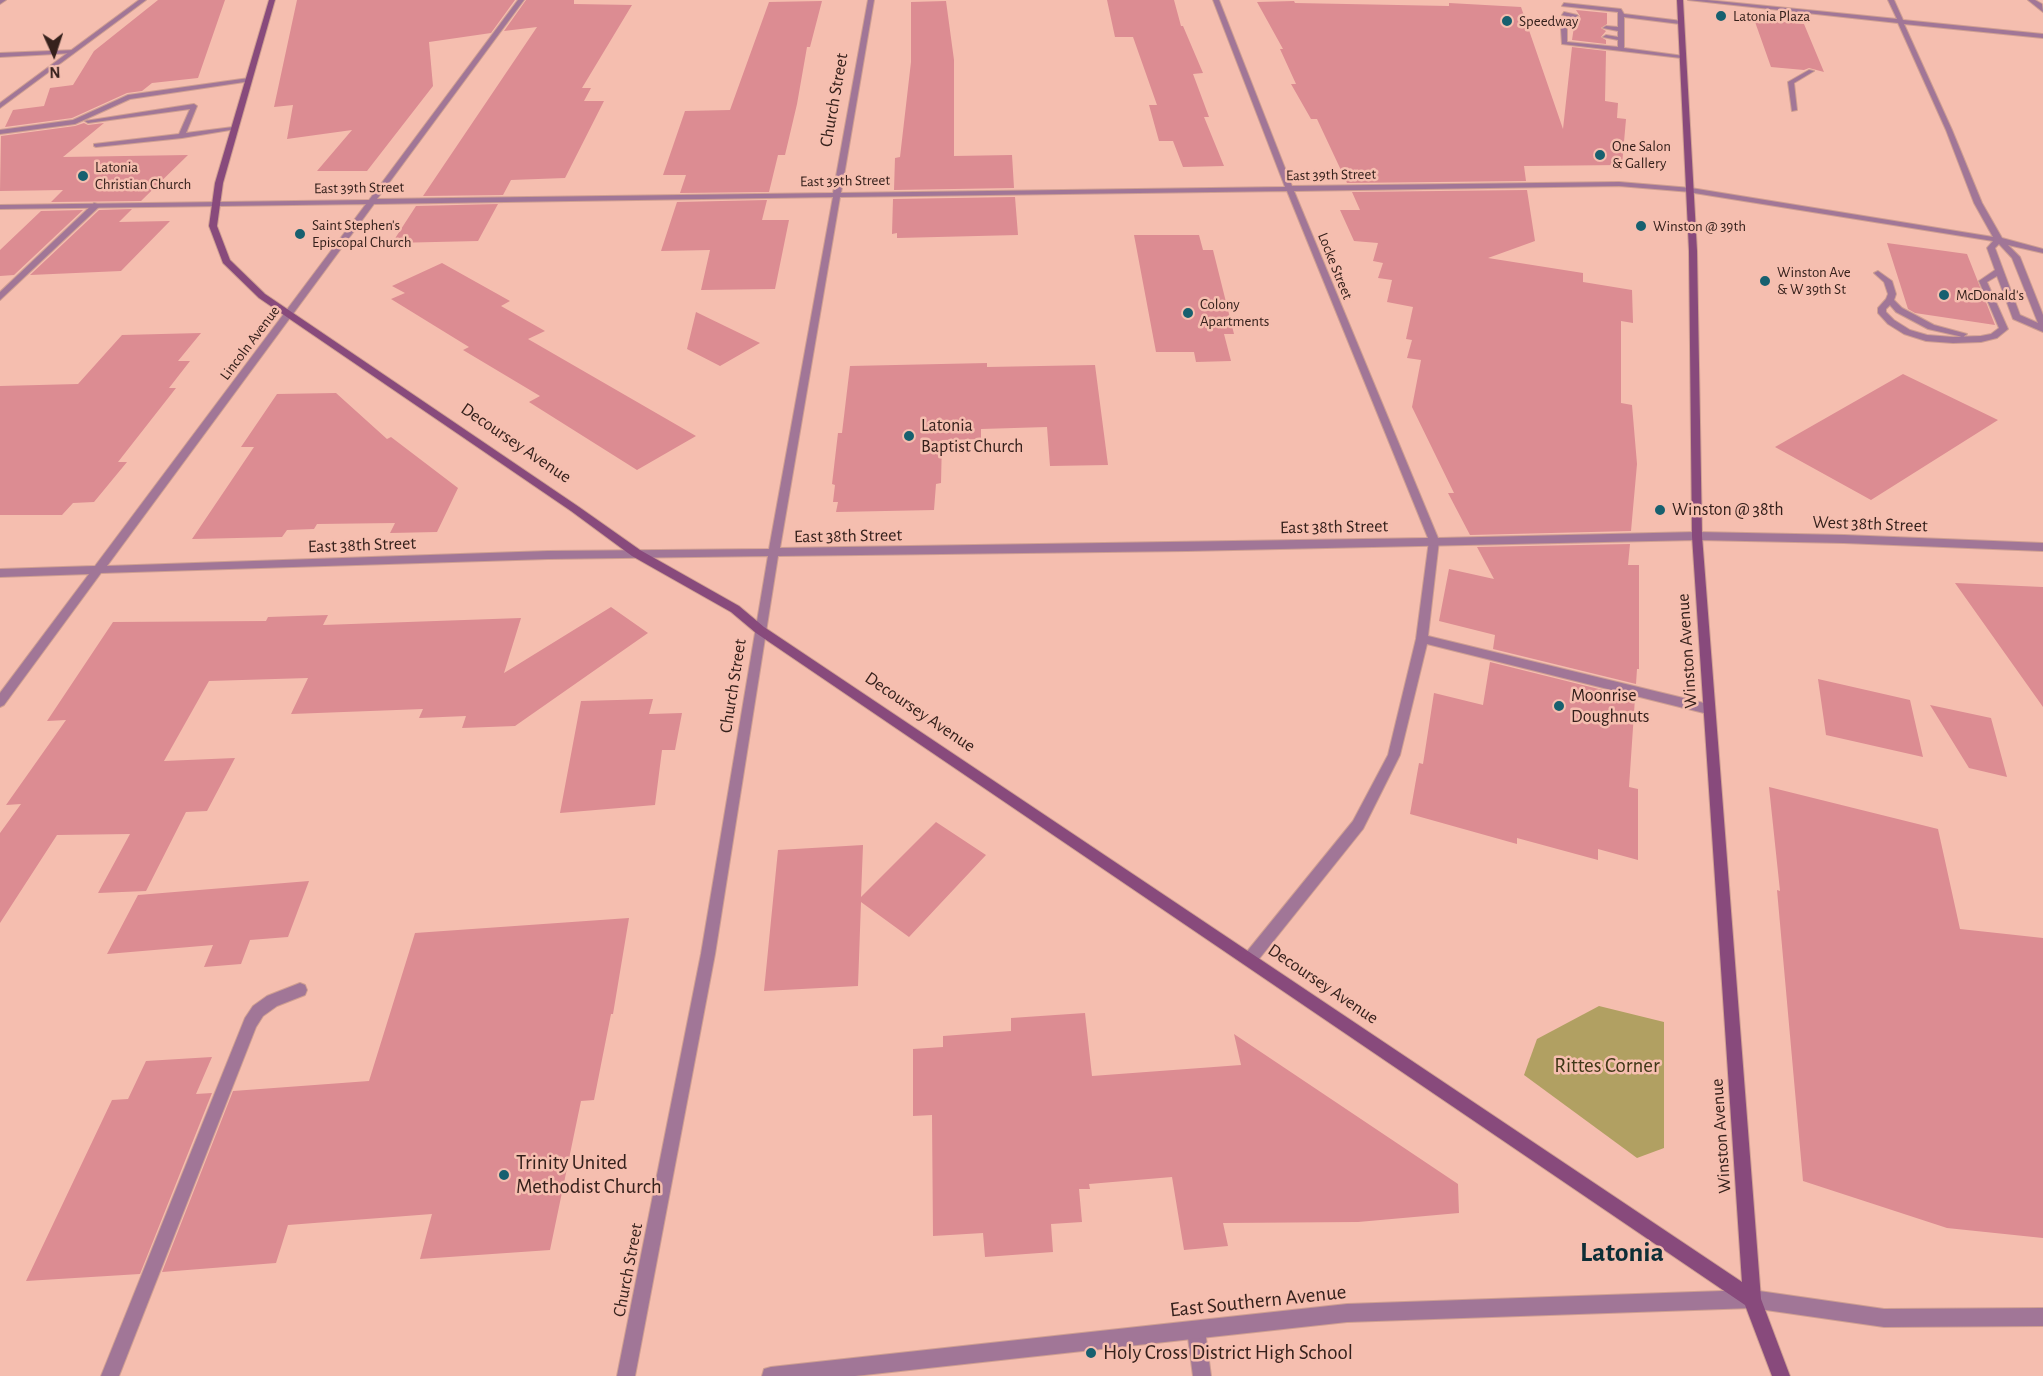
<!DOCTYPE html>
<style>
body{margin:0}
#map{position:relative;width:2043px;height:1376px;overflow:hidden;background:#f5beaf;font-family:"Alegreya Sans",sans-serif}
canvas{display:block}
.north{position:absolute;left:24px;top:24px;width:60px;height:60px;-webkit-text-stroke:4px #f5beaf;paint-order:stroke;rotate:177deg;font-size:16px;font-weight:700;line-height:24px;text-align:center;color:#36211c}
.north::after{content:'';display:block;margin:auto;width:21px;height:27px;background:#36211c;clip-path:polygon(50% 0,100% 100%,50% 72%,0 100%)}
</style>
<div id="map">
<canvas width="2043" height="1376"></canvas>
<div class="north">N</div>
</div>
<script>
const ctx = document.querySelector('canvas').getContext('2d');
ctx.lineJoin = 'round';
function paint(path, color) { ctx.fillStyle = color; ctx.fill(path, 'evenodd'); }
const shape = rows => new Path2D(rows.map(r => 'M' + r).join(''));
function stroke(path, color, width, dash) { ctx.strokeStyle = color; ctx.lineWidth = width; ctx.lineCap = dash ? 'butt' : 'round'; ctx.setLineDash(dash || []); ctx.stroke(path); }
function drawText(font, color, halo, rows, align = 'center') {
  ctx.font = font + ' "Alegreya Sans",sans-serif'; ctx.lineWidth = 5; ctx.setLineDash([]); ctx.textBaseline = 'middle'; ctx.strokeStyle = halo; ctx.fillStyle = color; for (const [text, x, y, turn = 0] of rows) {
    ctx.save(); ctx.translate(x, y); ctx.rotate((+turn || 0) * Math.PI / 180); ctx.textAlign = isNaN(turn) ? turn : align; if (halo) ctx.strokeText(text, 0, 0); ctx.fillText(text, 0, 0); ctx.restore();
  }
}
paint(shape([
 [1599,1006,1664,1022,1664,1148,1637,1158,1524,1075,1537,1039]
]), '#b1a062');
paint(shape([
 [158,0,225,0,198,78,152,83,142,91,127,93,72,118,5,127,13,110,44,106,50,88,73,85,94,51],
 [297,0,515,0,491,33,429,42,433,86,367,171,317,171,352,130,287,139,293,105,274,107],
 [526,0,574,0,574,4,632,5,582,88,591,88,584,101,604,101,565,178,511,180,503,195,423,196,537,27,504,31],
 [1107,0,1174,0,1181,26,1183,26,1203,73,1193,74,1209,117,1204,117,1224,166,1183,167,1173,141,1159,141,1149,105,1157,105,1133,37,1115,37],
 [822,1,810,47,807,47,797,104,785,155,778,155,769,192,680,193,686,175,663,175,685,111,730,110,769,2],
 [946,1,954,60,954,156,1012,155,1014,188,894,190,895,158,900,157,911,62,911,2],
 [1294,1,1295,3,1449,6,1449,3,1521,7,1563,129,1572,47,1606,51,1605,101,1618,103,1617,118,1626,119,1622,165,1524,166,1526,181,1347,183,1317,119,1311,119,1291,84,1296,84,1280,49,1283,49,1257,2],
 [1576,10,1607,13,1607,24,1601,28,1606,31,1601,37,1606,40,1606,44,1572,40,1575,20,1580,16],
 [1754,19,1804,24,1824,72,1809,68,1804,70,1771,67],
 [84,123,88,125,104,123,63,157,188,155,141,201,51,202,63,190,0,191,1,136,75,126],
 [1527,190,1535,241,1488,258,1583,273,1583,282,1632,290,1633,323,1621,321,1621,403,1632,405,1637,464,1631,531,1470,535,1448,493,1454,493,1412,407,1421,360,1407,358,1412,340,1406,339,1413,307,1387,302,1392,280,1378,278,1383,263,1373,261,1378,243,1354,241,1340,210,1360,210,1352,192],
 [1015,197,1018,235,897,238,897,233,892,234,893,199],
 [767,200,762,220,789,220,775,289,701,290,710,250,661,251,677,202],
 [498,204,478,241,392,243,416,206],
 [132,209,119,222,170,221,121,271,30,275,99,210],
 [83,210,14,275,0,276,0,250,41,211],
 [1134,235,1199,235,1203,250,1213,250,1234,334,1224,334,1231,361,1196,362,1194,352,1156,352],
 [1887,243,1967,254,1995,325,1915,313,1908,309],
 [442,263,510,301,501,306,545,331,528,339,696,436,637,470,529,402,540,396,463,350,469,347,391,299,405,293,392,286],
 [696,312,760,343,720,366,687,349],
 [201,333,178,361,190,361,169,388,176,388,118,462,127,462,94,502,73,503,62,515,0,515,0,386,78,384,122,335],
 [987,363,987,367,1095,365,1108,465,1050,466,1047,427,981,429,981,439,942,440,941,483,936,484,934,510,836,512,838,502,833,502,835,485,832,484,838,433,842,433,850,366],
 [1903,374,1998,420,1871,500,1775,447],
 [336,393,387,439,391,437,458,488,437,532,390,533,395,523,317,524,314,529,287,530,282,537,192,539,254,447,241,447,277,394],
 [1630,544,1628,565,1639,565,1639,669,1637,669,1636,684,1493,649,1495,635,1439,621,1449,569,1494,579,1477,547],
 [1955,583,2043,587,2043,707],
 [611,607,648,633,515,726,462,728,466,716,419,718,423,709,291,714,308,678,209,681,164,761,235,758,207,811,186,812,146,891,98,893,130,834,57,835,0,923,0,833,21,804,6,805,66,720,47,721,113,622,266,621,268,617,328,615,323,625,521,618,504,673],
 [1490,662,1635,698,1629,787,1638,789,1638,860,1598,849,1598,860,1517,838,1517,844,1410,814,1419,763,1423,764,1434,693,1483,705],
 [1818,679,1910,700,1923,757,1826,735],
 [653,699,649,714,682,713,675,750,662,750,655,805,560,813,581,701],
 [1930,705,1991,718,2007,777,1969,768],
 [1769,787,1938,829,1960,929,2043,938,2043,1238,1947,1228,1803,1181,1777,890,1780,891],
 [936,822,986,855,909,937,861,902,858,986,764,991,778,850,863,845,861,897],
 [309,881,288,937,250,940,241,964,204,967,213,945,107,954,138,895],
 [629,918,613,1014,611,1014,594,1100,581,1101,550,1250,420,1259,432,1214,288,1225,276,1263,162,1272,233,1091,369,1081,415,933],
 [1085,1013,1092,1076,1241,1065,1234,1034,1458,1184,1459,1213,1358,1222,1223,1223,1228,1246,1184,1250,1172,1177,1089,1184,1090,1189,1079,1189,1082,1222,1051,1224,1053,1252,985,1257,983,1233,933,1236,932,1115,913,1116,913,1049,943,1047,943,1036,1011,1031,1011,1018],
 [212,1057,196,1094,212,1093,140,1274,26,1281,112,1100,128,1099,146,1061]
]), '#dc8c92');
const service = shape([
 [0,0,6,0,0,4,0,0],
 [1688,0,1707,0,1897,19,1888,0,1894,0,1903,20,2043,34,2043,38,1904,24,1952,130,1982,203,2002,238,2043,249,2043,253,2008,245,2020,257,2043,315,2043,332,2013,319,1997,276,1987,282,2008,329,1997,338,1981,342,1953,343,1926,341,1904,334,1888,324,1878,313,1878,308,1886,299,1888,294,1884,282,1874,273,1878,271,1892,281,1896,294,1894,300,1902,308,1934,325,1967,334,1963,337,1928,329,1896,312,1890,305,1886,309,1886,312,1894,320,1910,330,1927,335,1953,337,1981,336,1991,334,1999,328,1979,281,1995,270,1987,248,1993,241,1688,192,1688,188,1691,188,1993,237,1974,203,1946,130,1898,23,1688,0],
 [1999,244,2012,258,2038,323,2020,315,1995,248,1999,244],
 [2028,0,2035,0,2042,4,2043,12,2028,0],
 [1564,3,1621,9,1624,14,1682,21,1680,24,1624,17,1624,48,1684,56,1681,58,1562,44,1561,29,1564,27,1567,29,1567,42,1618,47,1618,40,1603,37,1606,35,1618,37,1618,31,1603,28,1606,26,1618,27,1618,12,1562,6,1564,3],
 [1564,12,1577,15,1578,16,1575,18,1562,15,1564,12],
 [75,50,73,53,0,57,0,53,75,50],
 [1809,70,1814,71,1794,83,1797,110,1792,111,1788,82,1809,70],
 [249,78,252,80,251,81,130,99,75,124,0,134,0,130,73,120,128,95,249,78],
 [194,104,197,106,186,133,233,127,236,129,182,138,96,147,94,146,94,144,179,134,190,109,88,123,85,121,194,104],
 [94,203,101,205,0,300,0,292,94,203],
 [1434,537,1439,541,1428,636,1708,704,1712,706,1714,709,1712,712,1708,714,1427,644,1400,755,1363,829,1255,964,1250,966,1245,964,1243,959,1245,954,1353,821,1388,755,1416,639,1429,541,1434,537],
 [300,983,305,985,307,990,305,995,277,1006,263,1016,256,1027,119,1376,101,1376,245,1018,253,1006,267,996,300,983],
 [1196,1321,1202,1324,1205,1330,1211,1376,1193,1376,1187,1330,1190,1324,1196,1321]
]);
const minor = shape([
 [139,0,146,0,0,108,0,103,139,0],
 [518,0,524,0,377,199,833,193,868,0,874,0,841,193,1285,187,1213,0,1219,0,1292,186,1619,182,1691,188,1695,190,1691,192,1619,186,1294,191,1438,538,1697,532,1844,535,2043,543,2043,551,1844,543,1697,540,1187,551,778,556,715,954,635,1376,617,1376,701,954,768,556,548,559,101,573,4,705,0,707,0,693,89,574,0,577,0,569,95,566,366,204,0,209,0,205,369,200,518,0],
 [1287,191,1428,538,780,548,840,197,1287,191],
 [833,197,769,549,548,551,107,566,374,204,833,197],
 [1752,1290,1884,1309,2043,1308,2043,1326,1884,1327,1752,1308,1347,1322,855,1376,762,1376,764,1369,771,1367,1347,1304,1752,1290]
]);
const secondary = shape([
 [269,0,275,0,223,183,217,226,230,260,265,294,579,507,640,550,739,606,764,627,1742,1282,1692,536,1689,251,1677,0,1683,0,1697,251,1702,536,1761,1299,1790,1376,1772,1376,1745,1305,756,633,731,612,632,556,571,511,259,298,223,263,209,226,215,183,269,0]
]);
stroke(service, '#cf9f92', 2);
stroke(minor, '#cf9f92', 2);
stroke(secondary, '#cf9f92', 2);
paint(service, '#a17697');
paint(minor, '#a17697');
paint(secondary, '#884a7c');
for (const [x, y, r, color] of [
 [1721,16,6,"#17606f"],
 [1507,21,6,"#17606f"],
 [1600,155,6,"#17606f"],
 [83,176,6,"#17606f"],
 [1641,226,6,"#17606f"],
 [300,234,6,"#17606f"],
 [1765,281,6,"#17606f"],
 [1944,295,6,"#17606f"],
 [1188,313,6,"#17606f"],
 [909,436,6,"#17606f"],
 [1660,510,6,"#17606f"],
 [1559,706,6,"#17606f"],
 [504,1175,6,"#17606f"],
 [1091,1353,6,"#17606f"]
]) { const dot = new Path2D(); dot.arc(x, y, r, 0, 2 * Math.PI); ctx.fillStyle = color; ctx.fill(dot); stroke(dot, '#f5beaf', 2); }
drawText('15px', '#36211c', '#f5beaf', [
 ["Latonia Plaza",1733,16],
 ["Speedway",1519,21],
 ["One Salon",1612,146],
 ["& Gallery",1612,163],
 ["Latonia",95,167],
 ["Christian Church",95,184],
 ["Saint Stephen's",312,225],
 ["Episcopal Church",312,242],
 ["Winston @ 39th",1653,226],
 ["Winston Ave",1777,272],
 ["& W 39th St",1777,289],
 ["McDonald's",1956,295],
 ["Colony",1200,304],
 ["Apartments",1200,321]
], 'left');
drawText('15px', '#36211c', '#f5beaf', [
 ["East 39th Street",1331,175,-1],
 ["East 39th Street",845,181,-1],
 ["East 39th Street",359,188,-1],
 ["Locke Street",1335,266,68],
 ["Lincoln Avenue",250,343,-53]
]);
drawText('18px', '#36211c', '#f5beaf', [
 ["Church Street",834,100,-80],
 ["Decoursey Avenue",516,443,34],
 ["West 38th Street",1870,524,2],
 ["East 38th Street",1334,527,-1],
 ["East 38th Street",848,536,-1],
 ["East 38th Street",362,545,-2],
 ["Winston Avenue",1687,651,-94],
 ["Church Street",733,686,-81],
 ["Decoursey Avenue",920,712,34],
 ["Decoursey Avenue",1323,984,34],
 ["Winston Avenue",1721,1136,-94],
 ["Church Street",628,1270,-79]
]);
drawText('18px', '#36211c', '#f5beaf', [
 ["Latonia",921,426],
 ["Baptist Church",921,447],
 ["Winston @ 38th",1672,510],
 ["Moonrise",1571,696],
 ["Doughnuts",1571,717]
], 'left');
drawText('21px', '#3f3716', '#f5beaf', [
 ["Rittes Corner",1607,1066]
]);
drawText('21px', '#36211c', '#f5beaf', [
 ["Trinity United",516,1163],
 ["Methodist Church",516,1187],
 ["Holy Cross District High School",1103,1353]
], 'left');
drawText('21px', '#36211c', '#f5beaf', [
 ["East Southern Avenue",1258,1301,-6]
]);
drawText('bold 28px', '#0d2e36', '#f5beaf', [
 ["Latonia",1622,1253]
]);
</script>
